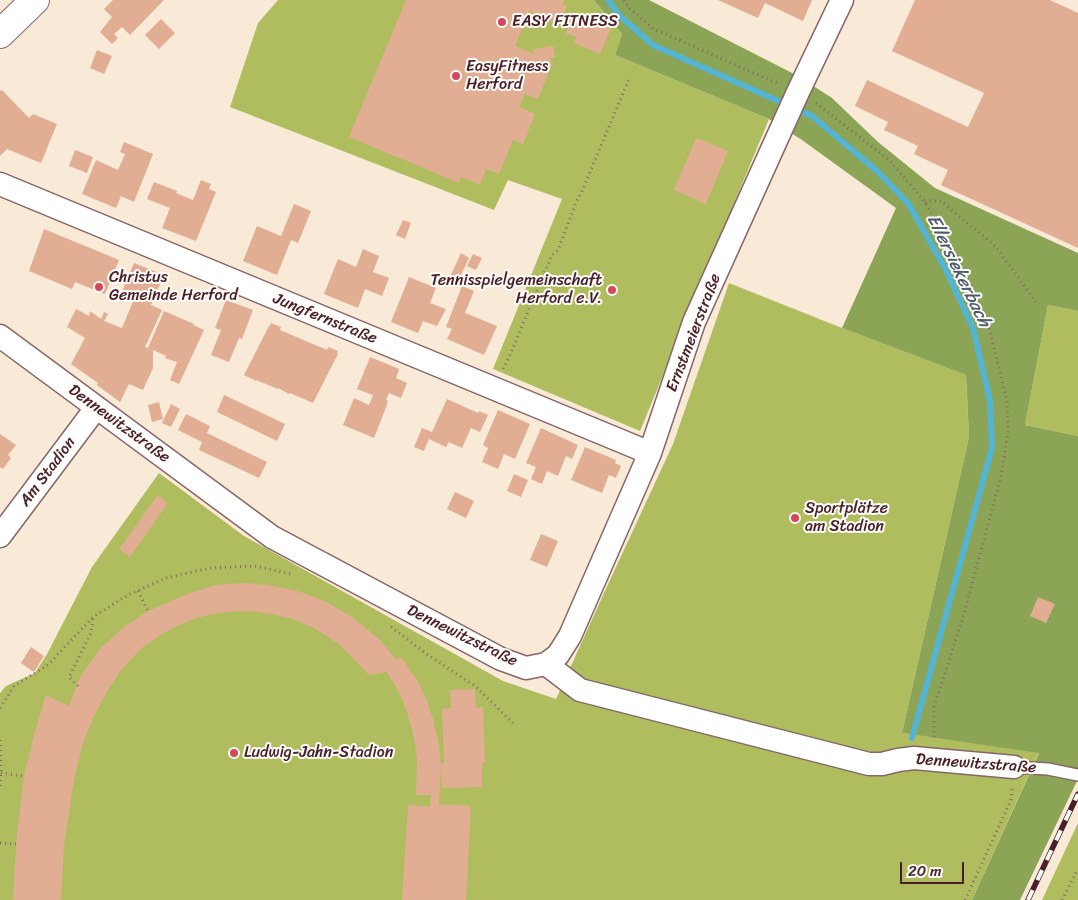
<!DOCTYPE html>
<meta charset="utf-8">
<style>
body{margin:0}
#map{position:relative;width:1078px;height:900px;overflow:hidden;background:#f8ead7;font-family:Sriracha,sans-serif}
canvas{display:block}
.scale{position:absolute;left:900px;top:862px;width:64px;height:22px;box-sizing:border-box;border:2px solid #4a1f2b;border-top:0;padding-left:6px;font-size:15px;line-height:18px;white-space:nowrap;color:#4a1f2b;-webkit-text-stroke:4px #fdfcf7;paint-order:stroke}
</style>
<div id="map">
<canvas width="1078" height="900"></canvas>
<div class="scale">20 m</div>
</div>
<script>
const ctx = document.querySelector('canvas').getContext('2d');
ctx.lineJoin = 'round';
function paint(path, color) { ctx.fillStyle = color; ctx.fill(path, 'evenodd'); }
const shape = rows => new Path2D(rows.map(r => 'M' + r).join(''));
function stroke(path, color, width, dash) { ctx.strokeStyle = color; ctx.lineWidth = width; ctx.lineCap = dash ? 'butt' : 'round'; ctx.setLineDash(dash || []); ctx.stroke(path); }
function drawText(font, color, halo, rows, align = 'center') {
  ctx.font = font + ' Sriracha,sans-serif'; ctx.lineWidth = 4; ctx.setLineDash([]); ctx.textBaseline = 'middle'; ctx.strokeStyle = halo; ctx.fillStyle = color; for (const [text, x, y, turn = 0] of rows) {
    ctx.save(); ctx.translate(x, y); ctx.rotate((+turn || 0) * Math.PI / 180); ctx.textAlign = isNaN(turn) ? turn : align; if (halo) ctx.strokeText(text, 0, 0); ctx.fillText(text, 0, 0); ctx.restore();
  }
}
paint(shape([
 [278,0,594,0,622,34,615,55,769,119,640,431,493,369,562,199,508,180,494,210,230,107,258,23],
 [729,283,842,328,966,375,969,437,902,733,1039,752,972,900,0,900,0,693,6,686,35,673,47,654,92,567,159,473,244,536,503,681,556,699,604,593,673,444],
 [1048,305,1078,311,1078,436,1025,425],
 [1078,823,1078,900,1042,900]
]), '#b0bd5f');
paint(shape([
 [594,0,649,0,796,75,832,98,878,142,935,188,1078,253,1078,311,1048,305,1025,425,1078,436,1078,779,1020,900,972,900,1039,753,902,733,969,437,966,375,842,328,896,208,802,140,769,119,615,55,622,34]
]), '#8ca456');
stroke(shape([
 [608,0,619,15,653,45,812,116,876,170,908,203,945,268,973,328,990,400,992,448,912,738]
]), '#54b4d3', 6);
paint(shape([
 [113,0,164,0,130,35,122,27,114,34,118,38,112,44,100,32,112,17,104,9],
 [406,0,564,0,562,4,567,6,559,24,530,11,515,46,534,54,533,49,553,46,555,57,551,58,550,61,553,62,538,99,525,94,519,107,535,114,523,144,513,140,499,174,486,169,480,185,461,177,459,183,349,137],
 [718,0,812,0,803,21,765,3,758,18],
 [915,0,1050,0,1078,13,1078,248,941,185,948,170,914,154,918,146,884,130,888,122,855,106,867,80,968,127,984,93,892,51],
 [574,12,611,28,600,54,574,43,576,37,566,33],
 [161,19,175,33,159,49,145,35],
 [97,50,112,56,104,74,90,68],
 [2,90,29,118,33,114,57,124,41,163,7,149,0,156,0,91],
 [696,138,728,151,706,204,674,190],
 [124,142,153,154,134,202,121,196,116,208,82,194,96,160,118,170,125,154,120,152],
 [75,150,93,157,87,173,69,166],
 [201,180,211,184,209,189,216,192,196,241,162,228,170,208,147,199,154,182,177,191,176,193,193,200],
 [294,204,311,211,298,243,291,240,277,275,243,261,257,226,281,236],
 [403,220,411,223,405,239,396,235],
 [44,229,119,260,105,294,75,282,72,289,29,271],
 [363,249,379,256,373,272,389,278,382,296,365,289,358,308,324,294,338,259,356,267],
 [461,253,469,258,459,279,451,275],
 [473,254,482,258,476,270,467,266],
 [134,263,164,275,151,305,162,310,145,347,148,348,164,311,194,324,193,325,204,330,179,384,170,380,177,362,165,358,166,356,153,350,153,368,143,390,129,384,120,402,97,385,98,383,71,364,85,338,67,327,76,309,89,316,90,311,101,319,104,312,108,314,104,321,122,328,134,299,121,294],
 [409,277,436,288,430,303,446,309,437,326,423,321,418,333,391,322],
 [462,286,474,291,465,313,497,326,484,355,447,339,452,329,446,327],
 [226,300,253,310,242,339,239,338,229,362,211,355,221,330,215,328],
 [271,323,281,327,280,330,327,350,328,347,338,351,337,354,338,354,313,403,290,393,289,394,278,388,278,389,256,380,256,381,244,375,269,326,270,326],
 [370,357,399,369,396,378,407,383,401,398,389,393,386,400,388,401,385,410,374,438,343,425,354,398,369,405,373,395,357,389],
 [224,395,285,424,277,441,217,412],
 [447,399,478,413,479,411,488,415,480,432,471,428,462,448,449,442,446,447,429,439,424,451,414,447,422,428,432,432],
 [159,402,163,419,152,422,148,405],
 [171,404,180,409,171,427,162,423],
 [498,410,530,424,515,459,504,454,498,469,482,462,488,448,483,445],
 [186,414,210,426,207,433,267,462,259,478,199,450,202,442,178,430],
 [541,428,578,445,572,459,566,456,558,476,547,471,542,484,531,479,536,467,526,463],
 [0,434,16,445,8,455,11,458,3,469,0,467],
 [585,447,616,460,615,463,621,466,616,478,609,475,602,493,571,480],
 [514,474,528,480,521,497,507,491],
 [455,492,474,501,466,518,447,509],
 [158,495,168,503,130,557,119,549],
 [541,534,558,541,547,567,530,560],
 [244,583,268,585,298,591,327,602,355,619,380,640,396,660,401,657,417,680,426,698,433,719,438,740,441,767,439,804,471,806,466,900,402,900,408,805,430,807,431,795,416,795,417,760,415,743,411,726,406,709,399,692,387,672,369,675,339,644,314,628,293,619,271,614,250,611,229,612,212,614,197,618,181,624,164,633,144,646,133,657,121,670,107,691,93,718,82,746,74,780,64,845,61,900,13,900,16,844,24,776,34,735,46,695,69,706,80,677,100,649,123,628,148,611,190,593,216,585],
 [1038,597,1055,604,1046,623,1030,616],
 [31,647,44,656,34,672,21,663],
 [475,689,476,708,483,707,485,763,482,763,482,787,442,788,441,763,444,763,442,709,451,708,450,690]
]), '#e1ae94');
const service = shape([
 [1014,767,1048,769,1078,775]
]);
const minor = shape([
 [0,184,650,453],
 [0,336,272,537,501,659,526,668,546,664,580,690,869,764,882,764,898,760,914,758,1014,767],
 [0,536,96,408],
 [546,664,558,655,570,636,650,453,694,322,798,92,842,0]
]);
const secondary = shape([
 [0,34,35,0]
]);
stroke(service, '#876667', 14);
stroke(minor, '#876667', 25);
stroke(secondary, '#876667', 30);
stroke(shape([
 [624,0,629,8,654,29,779,84],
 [816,103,889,160,925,202,960,263,988,324,1007,401,1008,432,1001,476,964,614,934,707,934,740],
 [925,202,929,201,941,201,995,246,1036,302],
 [503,369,509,357,552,255,558,250,577,200,582,191,629,79],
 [138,591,148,611],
 [391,627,428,655,475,686,513,723],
 [78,686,69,677,91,633,93,617],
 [0,708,14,686,48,665,93,617,128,595,166,578,210,568,255,566,291,574],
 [0,740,1,773,0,786],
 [1,773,24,776],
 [0,843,16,844],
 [965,900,1011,800,1012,788],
 [1062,900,1078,869]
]), '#876667', 3, [1, 4]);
stroke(service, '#fff', 11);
stroke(minor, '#fff', 22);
stroke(secondary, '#fff', 28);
const rail = shape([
 [1028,900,1078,794]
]);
stroke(rail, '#4a1f2b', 5.5);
stroke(rail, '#fdfcf7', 4, [11]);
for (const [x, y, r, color] of [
 [502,22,5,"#d1495b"],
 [456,76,5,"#d1495b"],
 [99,287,5,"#d1495b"],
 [612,290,5,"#d1495b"],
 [795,518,5,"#d1495b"],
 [234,753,5,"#d1495b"]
]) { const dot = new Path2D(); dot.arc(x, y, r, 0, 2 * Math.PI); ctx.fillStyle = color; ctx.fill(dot); stroke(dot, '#fdfcf7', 2); }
drawText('16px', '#4a1f2b', '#fdfcf7', [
 ["EASY FITNESS",512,22],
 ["EasyFitness",466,67],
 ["Herford",466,85],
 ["Christus",109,278],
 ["Gemeinde Herford",109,296],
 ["Tennisspielgemeinschaft",602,281,"right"],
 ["Herford e.V.",602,299,"right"],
 ["Sportplätze",805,509],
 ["am Stadion",805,527],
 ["Ludwig-Jahn-Stadion",244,753]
], 'left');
drawText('16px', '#4a1f2b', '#fdfcf7', [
 ["Jungfernstraße",325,319,22],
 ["Ernstmeierstraße",694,333,-69],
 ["Dennewitzstraße",119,424,36],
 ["Am Stadion",48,472,-53],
 ["Dennewitzstraße",462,636,26],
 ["Dennewitzstraße",976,764,4]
]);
drawText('italic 18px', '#4e5b6e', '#fdfcf7', [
 ["Ellersiekerbach",958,271,64]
]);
</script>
